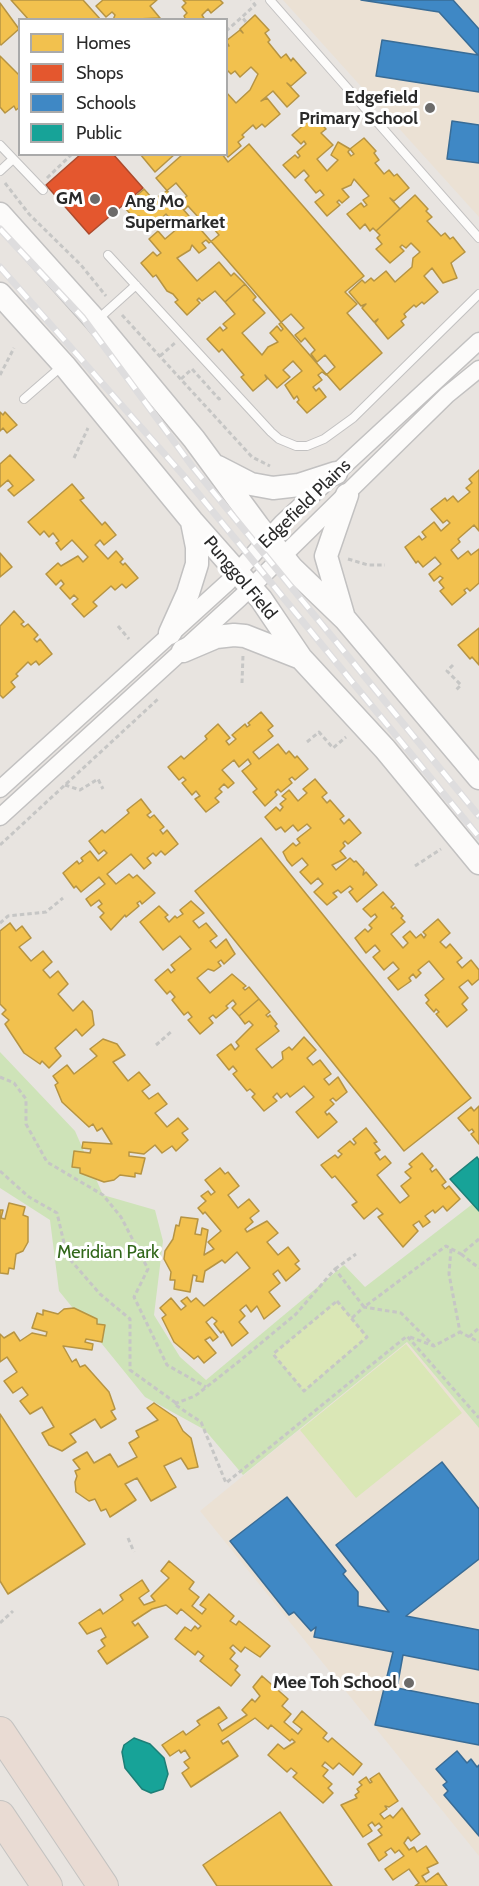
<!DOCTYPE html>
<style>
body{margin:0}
#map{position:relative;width:479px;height:1886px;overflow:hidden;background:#e8e4e0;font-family:Cabin,sans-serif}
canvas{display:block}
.legend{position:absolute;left:18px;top:18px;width:210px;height:138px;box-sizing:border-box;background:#fff;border:2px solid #aaa;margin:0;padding:8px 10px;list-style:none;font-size:18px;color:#2a2a2a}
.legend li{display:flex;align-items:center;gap:12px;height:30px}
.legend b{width:30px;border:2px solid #aaa}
</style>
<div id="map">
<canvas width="479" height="1886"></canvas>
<ul class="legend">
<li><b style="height:16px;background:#f2c14e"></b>Homes</li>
<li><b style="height:16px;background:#e4572e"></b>Shops</li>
<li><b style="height:16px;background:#3f88c5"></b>Schools</li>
<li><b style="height:16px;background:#17a398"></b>Public</li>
</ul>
</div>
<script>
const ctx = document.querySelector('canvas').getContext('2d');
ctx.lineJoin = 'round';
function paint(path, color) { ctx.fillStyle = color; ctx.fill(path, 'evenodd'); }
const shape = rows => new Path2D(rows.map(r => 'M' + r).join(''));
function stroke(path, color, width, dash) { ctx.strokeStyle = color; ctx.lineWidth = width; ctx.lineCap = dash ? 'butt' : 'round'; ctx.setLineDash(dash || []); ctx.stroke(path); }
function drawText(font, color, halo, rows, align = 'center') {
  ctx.font = font + ' Cabin,sans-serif'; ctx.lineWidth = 6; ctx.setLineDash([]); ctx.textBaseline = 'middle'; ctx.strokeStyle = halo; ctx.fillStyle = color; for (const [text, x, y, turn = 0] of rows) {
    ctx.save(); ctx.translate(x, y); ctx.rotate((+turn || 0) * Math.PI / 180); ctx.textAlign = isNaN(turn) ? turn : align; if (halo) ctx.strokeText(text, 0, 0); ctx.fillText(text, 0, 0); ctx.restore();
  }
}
paint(shape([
 [283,0,479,0,479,217],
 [407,1342,479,1428,479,1856,200,1511]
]), '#ebe1d4');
paint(shape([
 [0,1052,75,1131,103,1195,155,1210,163,1241,154,1315,180,1357,206,1380,344,1265,365,1287,479,1199,479,1428,407,1342,243,1475,205,1430,145,1397,59,1291,50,1220,0,1188]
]), '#cee3b8');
paint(shape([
 [337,1301,367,1337,304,1391,273,1354],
 [406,1344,462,1413,356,1498,300,1430]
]), '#dae7b6');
const homes = shape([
 [11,0,83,0,101,20,29,20,11,0],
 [103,0,157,0,150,6,160,18,113,20,115,15,112,12,106,17,96,6,103,0],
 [183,0,220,0,223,3,211,13,208,9,202,15,205,20,186,20,184,16,187,13,182,7,186,3,183,0],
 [0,3,19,29,1,45,0,44,0,3],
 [255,15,269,30,265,33,270,40,268,42,281,58,286,54,291,61,293,58,306,73,291,86,287,83,299,96,287,107,273,91,261,101,267,98,280,114,265,127,262,124,256,129,253,125,242,135,244,137,238,142,241,146,228,157,226,154,226,92,236,103,250,90,258,74,251,67,240,77,235,71,231,74,226,69,226,45,229,46,226,41,240,30,243,33,240,29,255,15],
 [0,56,20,76,20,107,16,110,14,106,5,113,0,107,0,56],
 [314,116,326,129,321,133,333,145,317,159,327,171,338,160,331,155,338,142,350,149,348,152,351,156,354,154,350,149,364,138,376,151,374,153,379,160,375,163,384,174,389,170,394,176,397,174,409,188,394,201,390,198,400,209,376,231,373,228,370,231,365,224,360,229,347,214,361,203,364,207,367,205,363,200,369,196,354,179,351,185,342,189,349,197,342,203,339,200,337,202,340,205,327,216,315,202,324,195,320,190,316,193,305,180,309,176,304,170,295,178,283,165,295,155,298,158,300,156,297,152,306,144,304,141,301,144,292,135,314,116],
 [249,144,364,276,345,292,357,304,347,313,382,353,340,390,156,178,183,154,222,154,228,162,249,144],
 [140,154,175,154,155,172,140,154],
 [176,183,187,196,178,203,184,210,188,206,199,218,194,222,201,230,209,223,219,235,209,243,206,240,202,243,206,248,199,253,192,245,190,250,177,258,197,281,219,262,231,276,234,273,245,284,225,302,215,291,202,301,199,298,197,300,200,303,187,315,175,302,178,300,173,294,167,291,156,275,153,277,141,263,153,252,157,256,161,253,149,239,158,231,165,239,178,228,166,214,150,229,146,228,139,216,135,219,124,207,144,189,152,198,149,201,151,203,160,195,164,199,167,197,164,193,176,183],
 [415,195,428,209,426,211,432,217,427,221,441,236,445,233,450,239,453,237,465,252,451,263,457,278,443,283,432,268,424,276,438,292,424,304,422,302,416,307,414,305,404,314,406,317,401,321,404,325,388,339,375,323,378,319,374,322,362,308,366,304,361,306,349,292,362,280,365,283,371,278,374,281,386,271,395,282,412,267,413,258,420,252,411,243,406,248,402,245,400,247,404,251,390,263,376,249,382,244,377,238,380,235,376,231,415,195],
 [245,284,256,297,253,300,265,313,242,333,262,355,268,347,278,342,270,333,277,326,281,331,283,329,279,324,291,314,304,328,295,335,301,342,305,338,315,350,311,354,317,362,325,355,335,367,326,375,322,372,318,375,322,380,313,387,316,391,319,388,326,397,307,413,297,402,299,400,297,396,294,399,285,385,302,371,293,361,283,370,290,377,277,388,265,375,267,379,253,391,241,377,244,375,222,349,219,352,207,339,220,327,223,331,227,328,223,324,235,314,225,302,245,284],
 [0,412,3,415,5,412,17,425,7,433,3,428,0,431,0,412],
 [10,455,34,480,14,496,8,490,13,486,8,480,0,487,0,464,10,455],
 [479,470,479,531,474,525,458,539,460,542,451,550,458,559,468,551,471,555,479,549,479,583,470,591,467,588,464,590,466,593,452,605,440,591,444,588,439,582,443,578,440,576,434,581,429,574,441,564,435,557,423,567,418,561,416,563,405,547,419,536,422,540,426,537,422,532,434,522,441,531,450,523,447,520,443,523,431,509,445,498,447,501,453,496,458,502,470,492,466,488,472,483,469,479,479,470],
 [72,484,84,498,80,500,102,525,105,522,116,535,104,545,100,540,95,545,108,559,116,551,123,559,120,562,123,565,125,563,138,578,126,588,122,584,115,590,111,586,93,602,97,606,84,617,72,604,78,599,74,595,70,599,60,588,64,584,61,580,56,585,46,574,58,563,61,566,78,556,83,562,88,557,72,540,61,550,56,543,59,541,53,533,49,537,44,531,40,535,28,522,72,484],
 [0,553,12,567,0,577,0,553],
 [14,611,24,622,21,624,24,627,28,624,38,635,34,639,37,642,40,639,52,654,39,665,36,661,31,665,28,662,16,674,18,676,11,682,15,687,3,698,0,695,0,626,14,611],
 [479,628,479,665,472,657,470,659,458,645,479,628],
 [261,712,273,726,268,730,273,736,253,752,259,759,278,744,286,754,289,751,295,758,297,756,308,769,295,780,292,777,289,779,292,783,281,792,278,789,275,792,277,795,265,806,253,792,257,789,242,771,251,764,248,759,239,767,234,760,222,770,234,783,228,788,224,784,219,789,222,792,215,798,219,802,206,812,195,799,200,796,196,791,192,795,182,783,186,780,183,777,179,780,168,767,181,756,184,759,207,739,205,736,218,724,230,738,226,741,229,745,236,739,232,735,245,724,247,727,250,725,248,723,261,712],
 [315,779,327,793,322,797,327,803,330,800,344,816,340,819,344,824,349,819,361,833,348,844,345,841,343,843,345,846,340,851,346,858,332,865,336,870,350,858,354,862,356,861,364,870,363,875,366,872,377,885,357,902,349,892,353,889,350,886,341,893,338,890,333,893,337,897,327,905,314,892,323,884,318,878,311,884,300,872,308,865,302,858,292,866,287,860,283,852,293,843,296,846,300,843,297,839,311,828,307,824,298,831,293,825,285,832,281,827,276,830,265,817,276,807,280,811,283,807,280,804,286,799,282,796,289,790,298,801,307,793,303,789,315,779],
 [141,799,151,812,147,815,150,818,154,815,164,827,160,830,163,834,167,830,178,844,165,855,161,851,156,856,153,853,147,858,151,863,144,869,131,854,107,874,116,884,129,874,133,878,137,875,155,893,142,904,140,901,137,903,139,906,126,917,125,915,111,930,100,917,104,913,98,907,102,904,99,900,91,906,86,899,105,884,99,877,81,892,76,886,74,888,63,873,77,861,79,864,83,861,81,858,90,851,98,861,107,853,104,850,99,854,89,841,102,830,105,833,129,813,127,810,141,799],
 [261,838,471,1098,404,1151,195,891,261,838],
 [383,892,394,904,391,907,393,909,395,907,403,916,401,918,405,922,391,934,403,948,408,943,403,937,410,931,416,938,421,934,424,938,426,935,423,932,438,919,450,933,440,942,446,948,450,944,462,958,457,962,462,968,471,960,479,970,479,979,472,985,468,980,459,987,468,998,462,1004,467,1010,447,1027,436,1014,439,1012,436,1009,434,1012,426,1003,429,1000,425,995,444,979,429,961,418,970,421,973,416,978,413,974,409,978,411,981,398,990,388,978,399,969,393,962,384,970,373,957,380,951,375,945,366,953,355,938,365,929,368,932,372,928,369,925,377,917,375,914,371,917,363,909,383,892],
 [191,901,204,913,193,921,199,928,206,923,217,936,210,941,216,948,226,939,235,954,224,964,221,960,218,962,221,966,214,971,208,969,197,978,210,993,232,974,246,986,243,988,245,990,249,987,259,999,239,1016,232,1008,236,1004,233,1000,226,1006,228,1008,216,1018,213,1015,209,1018,213,1023,200,1034,188,1020,192,1017,188,1012,184,1015,172,1000,175,997,170,991,167,994,155,980,168,969,171,973,175,970,171,965,191,949,180,936,163,950,140,922,159,906,168,915,165,917,169,922,175,916,177,918,183,914,180,910,191,901],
 [10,923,16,931,22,926,31,938,19,947,31,961,43,951,52,962,43,970,50,978,58,971,68,984,58,994,73,1011,83,1001,92,1011,94,1025,82,1036,76,1029,55,1048,61,1056,49,1068,42,1061,40,1064,24,1053,5,1024,9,1020,2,1014,6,1010,0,1004,0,931,10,923],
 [259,999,270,1012,266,1015,268,1017,270,1015,277,1024,275,1026,279,1031,256,1049,272,1068,283,1059,282,1052,289,1047,292,1050,304,1037,316,1050,307,1058,313,1065,320,1060,331,1074,324,1079,329,1085,338,1077,347,1092,336,1101,333,1098,330,1100,334,1104,325,1112,327,1115,329,1113,337,1122,318,1138,296,1112,314,1097,304,1086,290,1097,287,1093,281,1098,277,1093,273,1097,277,1101,264,1111,252,1097,255,1094,250,1089,247,1091,233,1074,237,1071,233,1066,229,1070,217,1055,231,1044,235,1050,239,1046,236,1042,253,1025,249,1021,245,1024,239,1016,259,999],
 [103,1039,117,1044,125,1055,113,1062,128,1081,139,1072,150,1085,142,1091,149,1099,158,1093,167,1104,155,1113,167,1127,178,1118,188,1129,182,1133,188,1140,176,1151,172,1146,162,1153,155,1145,144,1154,129,1152,129,1156,145,1158,141,1174,135,1173,135,1177,120,1175,114,1180,104,1182,80,1173,80,1168,72,1167,74,1151,90,1153,91,1149,82,1148,83,1142,112,1144,102,1128,97,1131,93,1124,89,1127,62,1102,55,1085,58,1083,53,1076,67,1065,74,1074,97,1056,90,1049,103,1039],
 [479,1106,479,1144,471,1134,474,1132,472,1129,469,1131,458,1118,471,1107,474,1111,479,1106],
 [366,1128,377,1142,374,1143,380,1150,375,1153,380,1160,385,1156,391,1163,377,1175,400,1203,409,1196,401,1186,411,1178,405,1172,412,1167,409,1164,422,1153,433,1166,430,1169,432,1172,436,1169,446,1182,442,1185,445,1189,449,1186,460,1199,447,1211,443,1206,435,1213,433,1210,425,1216,430,1222,423,1227,419,1221,413,1225,418,1231,403,1247,378,1217,383,1214,377,1208,364,1219,352,1205,357,1202,335,1176,332,1178,321,1165,335,1155,338,1158,342,1154,338,1151,350,1141,354,1145,356,1143,353,1139,366,1128],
 [220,1168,225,1174,228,1172,239,1186,228,1195,238,1208,249,1199,259,1211,250,1218,253,1222,245,1229,247,1232,267,1221,278,1233,267,1242,278,1255,288,1247,299,1261,295,1264,300,1269,286,1281,278,1270,273,1274,280,1283,269,1292,280,1306,264,1319,257,1306,251,1312,246,1305,240,1310,245,1316,239,1322,248,1333,232,1346,223,1331,221,1333,214,1324,217,1321,212,1317,206,1322,218,1337,213,1341,210,1337,205,1340,216,1353,204,1363,198,1356,194,1359,174,1342,162,1318,166,1315,160,1308,171,1298,181,1310,186,1306,181,1301,187,1297,191,1302,196,1298,204,1306,250,1268,237,1252,225,1263,222,1260,205,1271,203,1282,196,1281,197,1276,193,1275,190,1292,174,1289,175,1280,170,1280,171,1272,164,1259,165,1251,173,1239,176,1225,179,1226,181,1217,198,1219,195,1234,201,1235,202,1228,208,1230,204,1255,214,1249,208,1242,221,1231,205,1212,203,1214,198,1208,206,1201,201,1196,208,1191,211,1195,215,1192,205,1180,220,1168],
 [9,1203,25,1207,23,1215,28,1217,28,1242,23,1251,16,1254,14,1269,9,1268,8,1274,0,1273,0,1210,3,1210,1,1218,5,1219,9,1203],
 [74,1308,97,1319,97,1324,105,1325,102,1342,86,1339,85,1342,93,1344,92,1350,63,1346,72,1362,76,1359,80,1367,85,1365,109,1392,115,1409,111,1411,116,1419,101,1428,95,1419,70,1434,76,1442,62,1451,49,1445,42,1433,54,1427,42,1407,30,1414,20,1401,28,1395,22,1387,13,1393,4,1381,17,1372,7,1357,0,1362,0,1334,4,1338,14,1332,20,1341,32,1333,46,1336,47,1332,32,1328,37,1313,43,1315,43,1310,58,1314,64,1309,74,1308],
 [154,1403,176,1418,183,1431,191,1438,198,1467,188,1469,181,1458,164,1466,176,1487,151,1501,137,1478,125,1484,136,1500,110,1517,106,1509,101,1511,95,1499,89,1501,76,1492,75,1482,77,1476,75,1471,80,1469,73,1460,87,1452,94,1463,110,1454,118,1467,137,1457,129,1443,139,1437,136,1431,158,1420,147,1408,154,1403],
 [0,1414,85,1544,8,1594,0,1581,0,1414],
 [169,1561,194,1582,189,1589,199,1597,192,1606,202,1614,206,1609,200,1605,209,1594,234,1616,230,1621,236,1625,239,1621,270,1646,260,1657,245,1647,241,1652,233,1645,230,1648,235,1653,230,1659,238,1666,235,1670,240,1675,231,1686,200,1661,204,1656,198,1651,195,1655,175,1639,185,1627,191,1631,195,1626,198,1629,201,1626,181,1609,177,1614,166,1605,152,1609,132,1622,135,1626,138,1623,148,1637,107,1664,98,1651,105,1646,101,1640,106,1637,101,1628,87,1634,79,1623,100,1609,103,1614,123,1600,120,1595,142,1580,149,1591,139,1598,144,1605,155,1601,151,1596,169,1578,161,1571,169,1561],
 [262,1676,288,1699,282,1706,291,1714,284,1722,298,1734,302,1729,293,1722,302,1711,327,1733,323,1738,328,1742,332,1738,362,1764,353,1775,339,1763,333,1769,325,1762,322,1766,328,1770,323,1776,332,1784,328,1788,333,1793,323,1803,293,1777,297,1773,291,1768,287,1772,268,1755,278,1744,284,1749,295,1742,292,1739,290,1741,271,1725,268,1729,255,1718,221,1741,223,1744,228,1741,238,1756,191,1787,182,1773,189,1768,184,1762,190,1758,185,1750,181,1753,179,1750,170,1756,162,1745,183,1731,186,1735,200,1725,197,1721,219,1707,227,1718,218,1724,222,1731,247,1715,242,1710,252,1699,255,1702,260,1696,253,1687,262,1676],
 [379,1773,398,1801,389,1807,385,1806,387,1809,380,1814,384,1819,390,1815,393,1818,402,1808,420,1834,411,1841,408,1837,404,1843,409,1850,414,1847,417,1852,426,1846,438,1863,427,1868,429,1872,422,1876,426,1882,438,1873,447,1886,415,1886,419,1883,409,1869,393,1880,385,1869,404,1856,399,1850,395,1853,391,1848,385,1852,387,1855,379,1861,368,1844,382,1835,378,1830,382,1827,379,1823,375,1826,372,1822,368,1825,372,1831,363,1837,341,1805,357,1798,355,1795,359,1792,357,1789,362,1785,359,1782,366,1777,370,1783,372,1782,370,1779,379,1773],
 [280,1812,332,1886,217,1886,203,1865,280,1812]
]);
paint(homes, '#f2c14e');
stroke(homes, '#b69443', 1.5);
const shops = shape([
 [81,154,113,154,143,188,89,234,46,185,81,154]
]);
paint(shops, '#e4572e');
stroke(shops, '#ac4a2d', 1.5);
const schools = shape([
 [361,0,453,0,479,29,479,92,376,76,382,40,478,55,439,12,361,0],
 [452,121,479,125,479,163,447,159,452,121],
 [442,1462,479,1509,479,1559,406,1616,479,1630,479,1670,403,1655,397,1688,479,1704,479,1745,375,1725,393,1652,314,1637,316,1627,311,1631,294,1612,289,1615,230,1541,287,1497,346,1571,343,1574,358,1592,358,1606,389,1612,336,1545,442,1462],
 [457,1751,467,1763,471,1759,477,1767,479,1765,479,1836,444,1795,448,1791,443,1785,447,1782,436,1769,457,1751]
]);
paint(schools, '#3f88c5');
stroke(schools, '#396c96', 1.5);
const public = shape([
 [477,1157,479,1160,479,1211,450,1179,477,1157],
 [134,1738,150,1744,164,1758,168,1774,163,1789,151,1793,142,1789,125,1768,122,1752,124,1745,134,1738]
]);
paint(public, '#17a398');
stroke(public, '#1d7f77', 1.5);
const lane = shape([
 [270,0,479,238],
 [0,145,43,190],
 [0,171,13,159],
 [108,255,271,432,279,439,296,446,307,446,324,439,353,418,479,294],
 [96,321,136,285],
 [24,399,62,366]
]);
const street = shape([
 [0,789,227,583,282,523,479,341],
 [0,817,240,598,447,395,479,369]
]);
const secondary = shape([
 [0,214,96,321,194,439,258,526,292,568,345,619,479,778],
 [0,294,64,365,192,521,261,599,301,658,385,749,479,863],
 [218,467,251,484,273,488,299,485,336,473],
 [344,618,326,556,347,495],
 [170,633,188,593,197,564,197,547,192,522],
 [183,651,216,637,234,635,245,636,301,658]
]);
const highway = shape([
 [0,1732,103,1886],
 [0,1816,47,1886]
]);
stroke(lane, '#c2c1c1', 10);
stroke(street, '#c2c1c1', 19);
stroke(secondary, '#c2c1c1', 25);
stroke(highway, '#c4c3c1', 32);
stroke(shape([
 [246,22,242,17,255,5,251,0],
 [226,31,242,17],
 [47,178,72,154],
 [5,183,29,214,81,265,106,296],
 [122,315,252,457,270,466],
 [160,356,175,343],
 [0,375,14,348],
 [181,379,192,369,219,399,221,398],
 [74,458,88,428],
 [348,559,368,565,385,565],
 [118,626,129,639],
 [453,665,447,671,461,685,456,690],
 [242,683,243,655],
 [307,742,319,732,333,748,346,737],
 [65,785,80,790,98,779,103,789],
 [0,845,158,699],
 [415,866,441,849],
 [0,923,8,916,46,912,63,898],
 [156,1045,172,1031],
 [0,1077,14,1083,26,1099,26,1124,47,1162,103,1195,121,1217,148,1269,134,1297,167,1365,206,1387],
 [0,1171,29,1197,57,1213,67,1256,100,1294,130,1319,130,1370,176,1403],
 [479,1239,461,1254,446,1246,364,1307,335,1269,296,1314,237,1363,195,1396,174,1404,201,1422,226,1483,407,1336,479,1418],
 [451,1249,449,1274,460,1332,479,1342],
 [461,1254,479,1268],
 [335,1269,356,1254],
 [337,1301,367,1337,304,1391,273,1354,337,1301],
 [352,1318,364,1307,401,1313,434,1346],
 [410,1337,434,1346,460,1332],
 [469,1337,479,1328],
 [128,1538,134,1552],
 [0,1623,13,1611]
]), '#c6c6c5', 3, [4.5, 3]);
stroke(lane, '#fcfbfa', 8);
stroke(street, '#fcfbfa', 16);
stroke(secondary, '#fcfbfa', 22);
stroke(highway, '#e9dbd3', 30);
const rail = shape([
 [0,229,83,318,192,466,479,816],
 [0,267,183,475,479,837]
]);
stroke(rail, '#deddde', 7);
stroke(rail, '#fff', 4.5, [14]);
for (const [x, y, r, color] of [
 [430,108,6,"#6c6b6a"],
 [95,199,6,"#6c6b6a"],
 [113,212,6,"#6c6b6a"],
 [409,1683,6,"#6c6b6a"]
]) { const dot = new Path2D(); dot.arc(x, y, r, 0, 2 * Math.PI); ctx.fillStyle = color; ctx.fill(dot); stroke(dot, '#fff', 2); }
drawText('bold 18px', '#2a2a2a', '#fff', [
 ["Edgefield",418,98],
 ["Primary School",418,119],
 ["GM",83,199],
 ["Ang Mo",125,202,"left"],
 ["Supermarket",125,223,"left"],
 ["Mee Toh School",397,1683]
], 'right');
drawText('18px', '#2a2a2a', '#fff', [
 ["Edgefield Plains",305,504,-44],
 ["Punggol Field",240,578,50]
]);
drawText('18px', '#31671a', '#fff', [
 ["Meridian Park",108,1253]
]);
</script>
